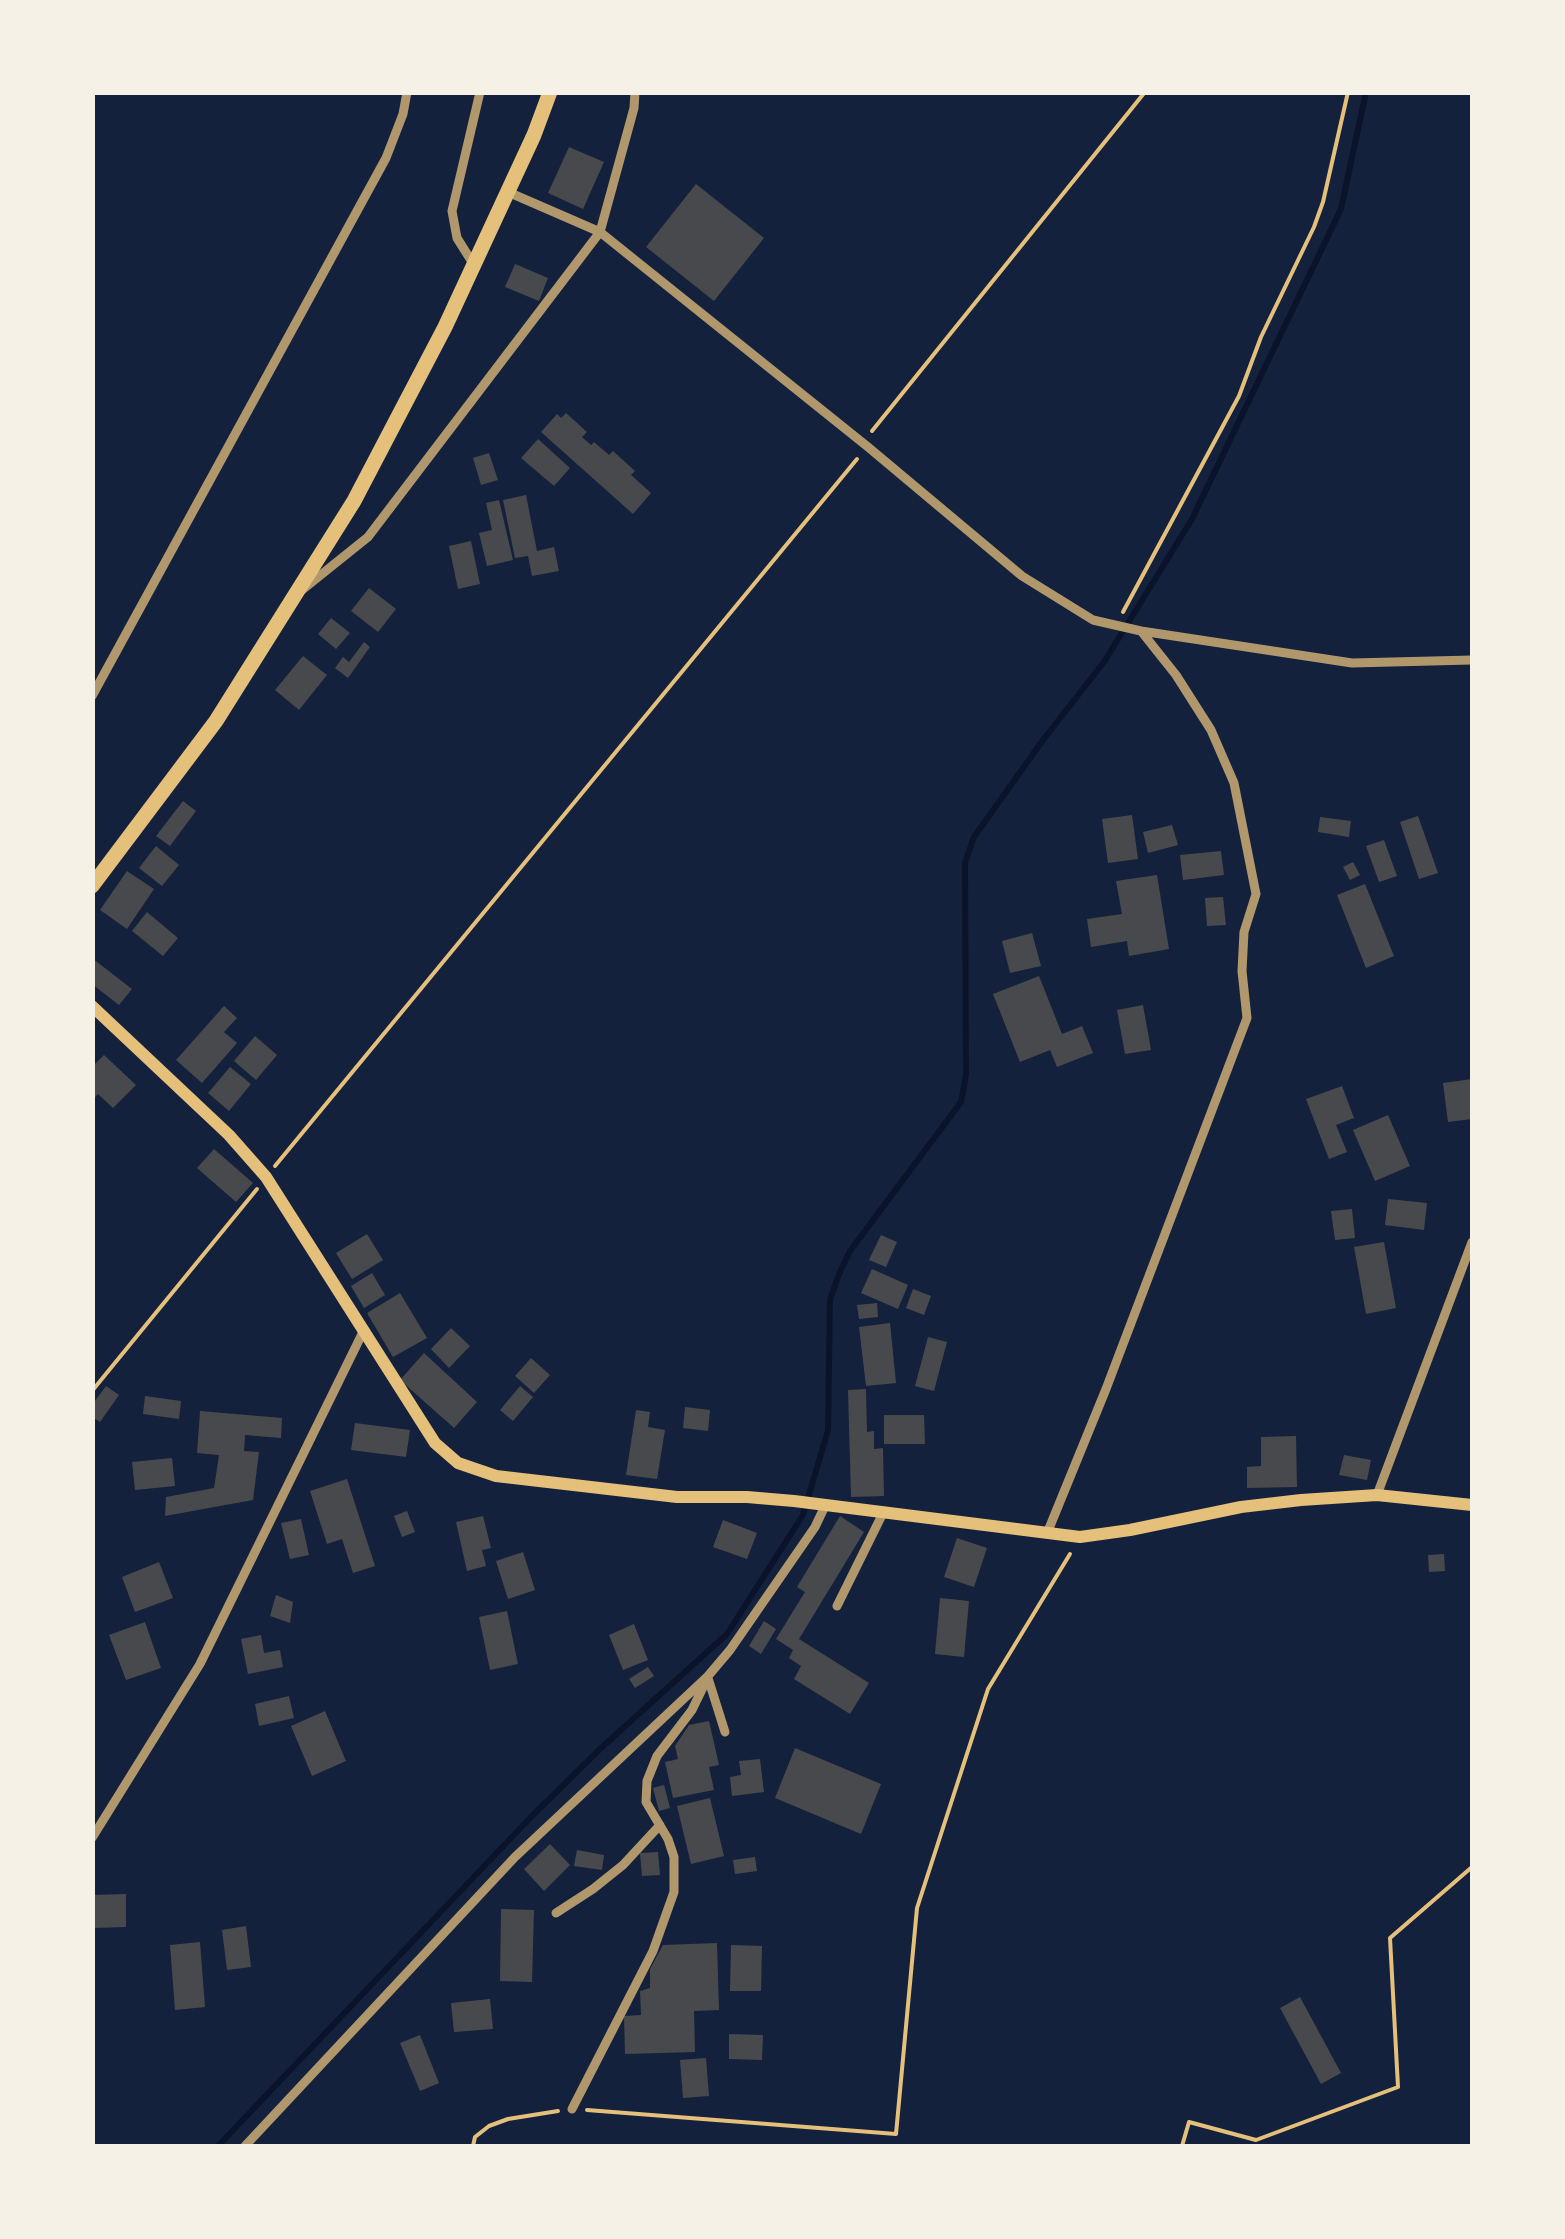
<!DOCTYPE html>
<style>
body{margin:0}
#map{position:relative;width:1565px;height:2239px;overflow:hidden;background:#14213d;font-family:Arial,sans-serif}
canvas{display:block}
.frame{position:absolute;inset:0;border:95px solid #f6f1e7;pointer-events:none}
</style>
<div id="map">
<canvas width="1565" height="2239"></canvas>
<div class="frame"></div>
</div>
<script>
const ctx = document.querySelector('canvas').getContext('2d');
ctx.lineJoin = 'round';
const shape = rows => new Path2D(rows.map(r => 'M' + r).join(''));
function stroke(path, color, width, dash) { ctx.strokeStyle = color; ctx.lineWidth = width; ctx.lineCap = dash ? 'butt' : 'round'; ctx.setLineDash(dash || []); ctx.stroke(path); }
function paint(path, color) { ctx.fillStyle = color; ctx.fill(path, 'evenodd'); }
stroke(shape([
 [218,2146,530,1818,600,1749,727,1634,803,1515,828,1430,830,1300,839,1274,850,1251,961,1102,966,1075,965,863,974,837,1043,740,1104,662,1192,519,1341,209,1366,92]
]), '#0b132b', 6);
paint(shape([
 [569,147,604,162,583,209,548,193],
 [696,184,764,238,714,301,646,247],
 [515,264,548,278,539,301,505,287],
 [566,413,587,432,582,437,591,445,594,442,609,455,613,451,635,471,631,475,651,493,633,514,541,432,557,414,561,418],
 [538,439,570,468,554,486,521,458],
 [489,453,498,480,481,485,473,458],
 [526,495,537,551,554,547,559,571,532,576,528,556,515,558,503,500],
 [499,500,513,560,487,566,479,533,492,530,486,503],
 [471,541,480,584,458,589,449,546],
 [369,588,396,609,378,632,351,611],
 [331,618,350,633,336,649,318,634],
 [364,642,370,647,348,678,335,668,343,657,349,662],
 [303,656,327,675,299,710,275,690],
 [183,801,196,811,170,846,156,836],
 [1132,815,1138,859,1108,863,1102,819],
 [1418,816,1438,873,1419,879,1400,822],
 [1320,817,1351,821,1349,837,1318,832],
 [1172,825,1178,845,1148,853,1143,832],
 [1384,840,1397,876,1379,882,1366,846],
 [156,846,179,865,162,886,139,868],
 [1221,851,1224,875,1183,880,1180,855],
 [1353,862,1360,875,1350,880,1343,867],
 [127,871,154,889,127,929,100,910],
 [1157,875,1169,949,1129,956,1127,941,1091,947,1087,919,1122,914,1116,881],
 [1365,884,1394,956,1366,968,1337,895],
 [1223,897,1226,925,1207,926,1205,898],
 [147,912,178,938,163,956,132,931],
 [1032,933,1041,966,1010,973,1002,941],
 [92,958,132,989,119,1005,92,984],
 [1039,976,1062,1034,1082,1026,1093,1053,1057,1067,1050,1050,1020,1062,993,994],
 [1143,1005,1151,1050,1125,1054,1117,1010],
 [224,1006,237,1018,224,1032,237,1043,202,1083,176,1060],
 [255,1036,277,1055,256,1080,234,1061],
 [104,1055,136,1085,113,1108,98,1094,92,1100,92,1067],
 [230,1067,251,1084,229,1111,208,1093],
 [1472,1079,1472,1119,1448,1122,1443,1083],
 [1342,1086,1354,1118,1336,1125,1347,1152,1329,1159,1306,1099],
 [1388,1115,1410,1166,1375,1181,1353,1130],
 [214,1149,253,1183,236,1202,197,1168],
 [1388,1199,1427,1203,1424,1230,1385,1225],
 [1352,1209,1355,1238,1335,1240,1331,1211],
 [367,1234,383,1260,352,1279,336,1253],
 [881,1235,897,1242,886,1267,869,1260],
 [1384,1242,1396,1308,1366,1314,1354,1247],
 [872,1269,908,1285,898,1309,861,1293],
 [372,1273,385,1295,364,1308,351,1286],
 [913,1289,931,1296,924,1315,906,1308],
 [400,1293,427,1338,393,1357,367,1313],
 [877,1303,878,1317,859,1319,857,1305],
 [890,1323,896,1383,866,1386,859,1327],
 [451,1328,470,1346,449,1368,431,1349],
 [928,1337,947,1342,934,1391,915,1386],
 [424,1353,477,1402,454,1428,400,1380],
 [531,1358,550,1375,534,1393,515,1376],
 [106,1386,119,1395,100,1422,92,1417,92,1405],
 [520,1386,533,1397,513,1421,500,1410],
 [866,1389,867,1432,874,1431,874,1449,883,1448,884,1496,851,1497,848,1390],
 [145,1396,181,1401,179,1419,143,1414],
 [685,1407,710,1410,708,1431,683,1428],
 [636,1410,650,1412,648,1427,665,1430,657,1479,626,1475],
 [200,1411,282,1418,281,1438,245,1435,244,1451,259,1452,253,1500,165,1516,166,1497,214,1488,219,1455,197,1453],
 [884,1415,924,1415,925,1444,884,1444],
 [355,1423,410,1430,406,1457,351,1450],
 [1296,1436,1297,1487,1247,1488,1247,1467,1261,1466,1261,1437],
 [1344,1455,1371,1460,1367,1480,1339,1475],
 [172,1458,175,1486,135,1490,132,1462],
 [347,1479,375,1566,353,1573,342,1539,327,1544,310,1491],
 [407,1511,415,1532,402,1537,394,1516],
 [483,1516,491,1548,482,1550,486,1566,467,1571,456,1522],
 [840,1516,864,1532,799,1639,869,1683,850,1714,794,1679,801,1666,789,1658,793,1650,776,1639,805,1592,797,1587],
 [301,1519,309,1555,290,1559,281,1523],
 [723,1520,757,1533,747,1559,713,1547],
 [957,1538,987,1548,974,1587,944,1577],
 [523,1552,535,1590,508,1599,496,1561],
 [1444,1554,1445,1571,1429,1572,1428,1555],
 [159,1562,173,1598,135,1612,122,1577],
 [276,1595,293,1602,290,1623,270,1616],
 [940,1598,969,1601,964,1657,935,1654],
 [507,1611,518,1664,490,1670,479,1617],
 [764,1621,776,1629,761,1654,749,1646],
 [145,1622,161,1668,126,1680,109,1635],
 [634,1624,648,1660,623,1670,609,1635],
 [261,1635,264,1653,280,1650,283,1667,248,1674,241,1639],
 [648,1667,654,1676,635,1688,629,1679],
 [289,1696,294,1718,259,1726,255,1704],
 [325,1711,346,1761,312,1776,291,1726],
 [709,1721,719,1765,709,1767,714,1790,673,1798,665,1762,678,1759,675,1746,689,1725],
 [795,1748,881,1784,861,1834,775,1798],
 [760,1759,764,1792,732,1796,730,1777,741,1775,739,1761],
 [664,1785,670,1808,659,1811,653,1788],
 [710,1798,724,1856,691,1864,677,1806],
 [550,1844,570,1865,544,1891,524,1869],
 [577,1850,604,1855,602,1870,574,1866],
 [658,1852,660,1875,642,1876,640,1853],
 [755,1857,757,1871,735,1874,733,1860],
 [126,1894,126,1927,92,1928,92,1895],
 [501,1909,534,1910,532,1982,500,1981],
 [246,1926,251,1967,227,1970,222,1930],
 [200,1942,205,2007,175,2010,170,1945],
 [717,1943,719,2010,694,2011,695,2052,625,2054,624,2016,641,2015,640,1991,650,1988,650,1969,663,1945],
 [731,1945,762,1946,761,1991,730,1991],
 [1300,1997,1341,2073,1321,2084,1280,2008],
 [490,1999,493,2029,454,2032,451,2003],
 [729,2034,763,2035,762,2060,729,2059],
 [420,2035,439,2083,420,2091,400,2043],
 [706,2058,709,2096,683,2098,680,2060]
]), '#48494c');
stroke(shape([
 [872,431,1145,92],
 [1123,612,1239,396,1261,337,1314,227,1323,202,1348,92],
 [275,1166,857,459],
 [92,1391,257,1189],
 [587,2110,896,2134,917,1908,988,1689,1070,1554],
 [473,2146,475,2137,489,2126,508,2119,558,2111],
 [1182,2146,1189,2122,1256,2140,1398,2087,1390,1938,1472,1867]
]), '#e5c07b', 4);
stroke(shape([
 [508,192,600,232,868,447,1022,576,1093,620,1141,631,1352,663,1472,660],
 [474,265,457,238,452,211,480,92],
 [302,590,368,537,600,232,634,108,635,92],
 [92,696,386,158,403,114,407,92],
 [1377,1495,1472,1242],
 [1048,1531,1106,1389,1247,1018,1242,971,1244,932,1256,894,1234,783,1211,730,1176,675,1141,631],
 [837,1606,883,1513],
 [708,1678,725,1732],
 [92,1838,200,1664,363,1332],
 [556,1913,593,1889,623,1865,660,1825],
 [572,2109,653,1951,674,1892,674,1857,668,1839,646,1802,647,1781,657,1756,692,1710,707,1679],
 [245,2146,515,1857,708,1676,730,1650,815,1527,825,1506]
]), '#b1986c', 9);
stroke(shape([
 [92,1006,229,1135,266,1177,435,1443,458,1463,496,1476,677,1497,747,1497,794,1501,1080,1537,1130,1530,1241,1507,1301,1500,1377,1495,1472,1505]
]), '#e5c07b', 12);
stroke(shape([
 [92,886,216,721,354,501,445,327,534,135,550,92]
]), '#e5c07b', 15);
</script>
